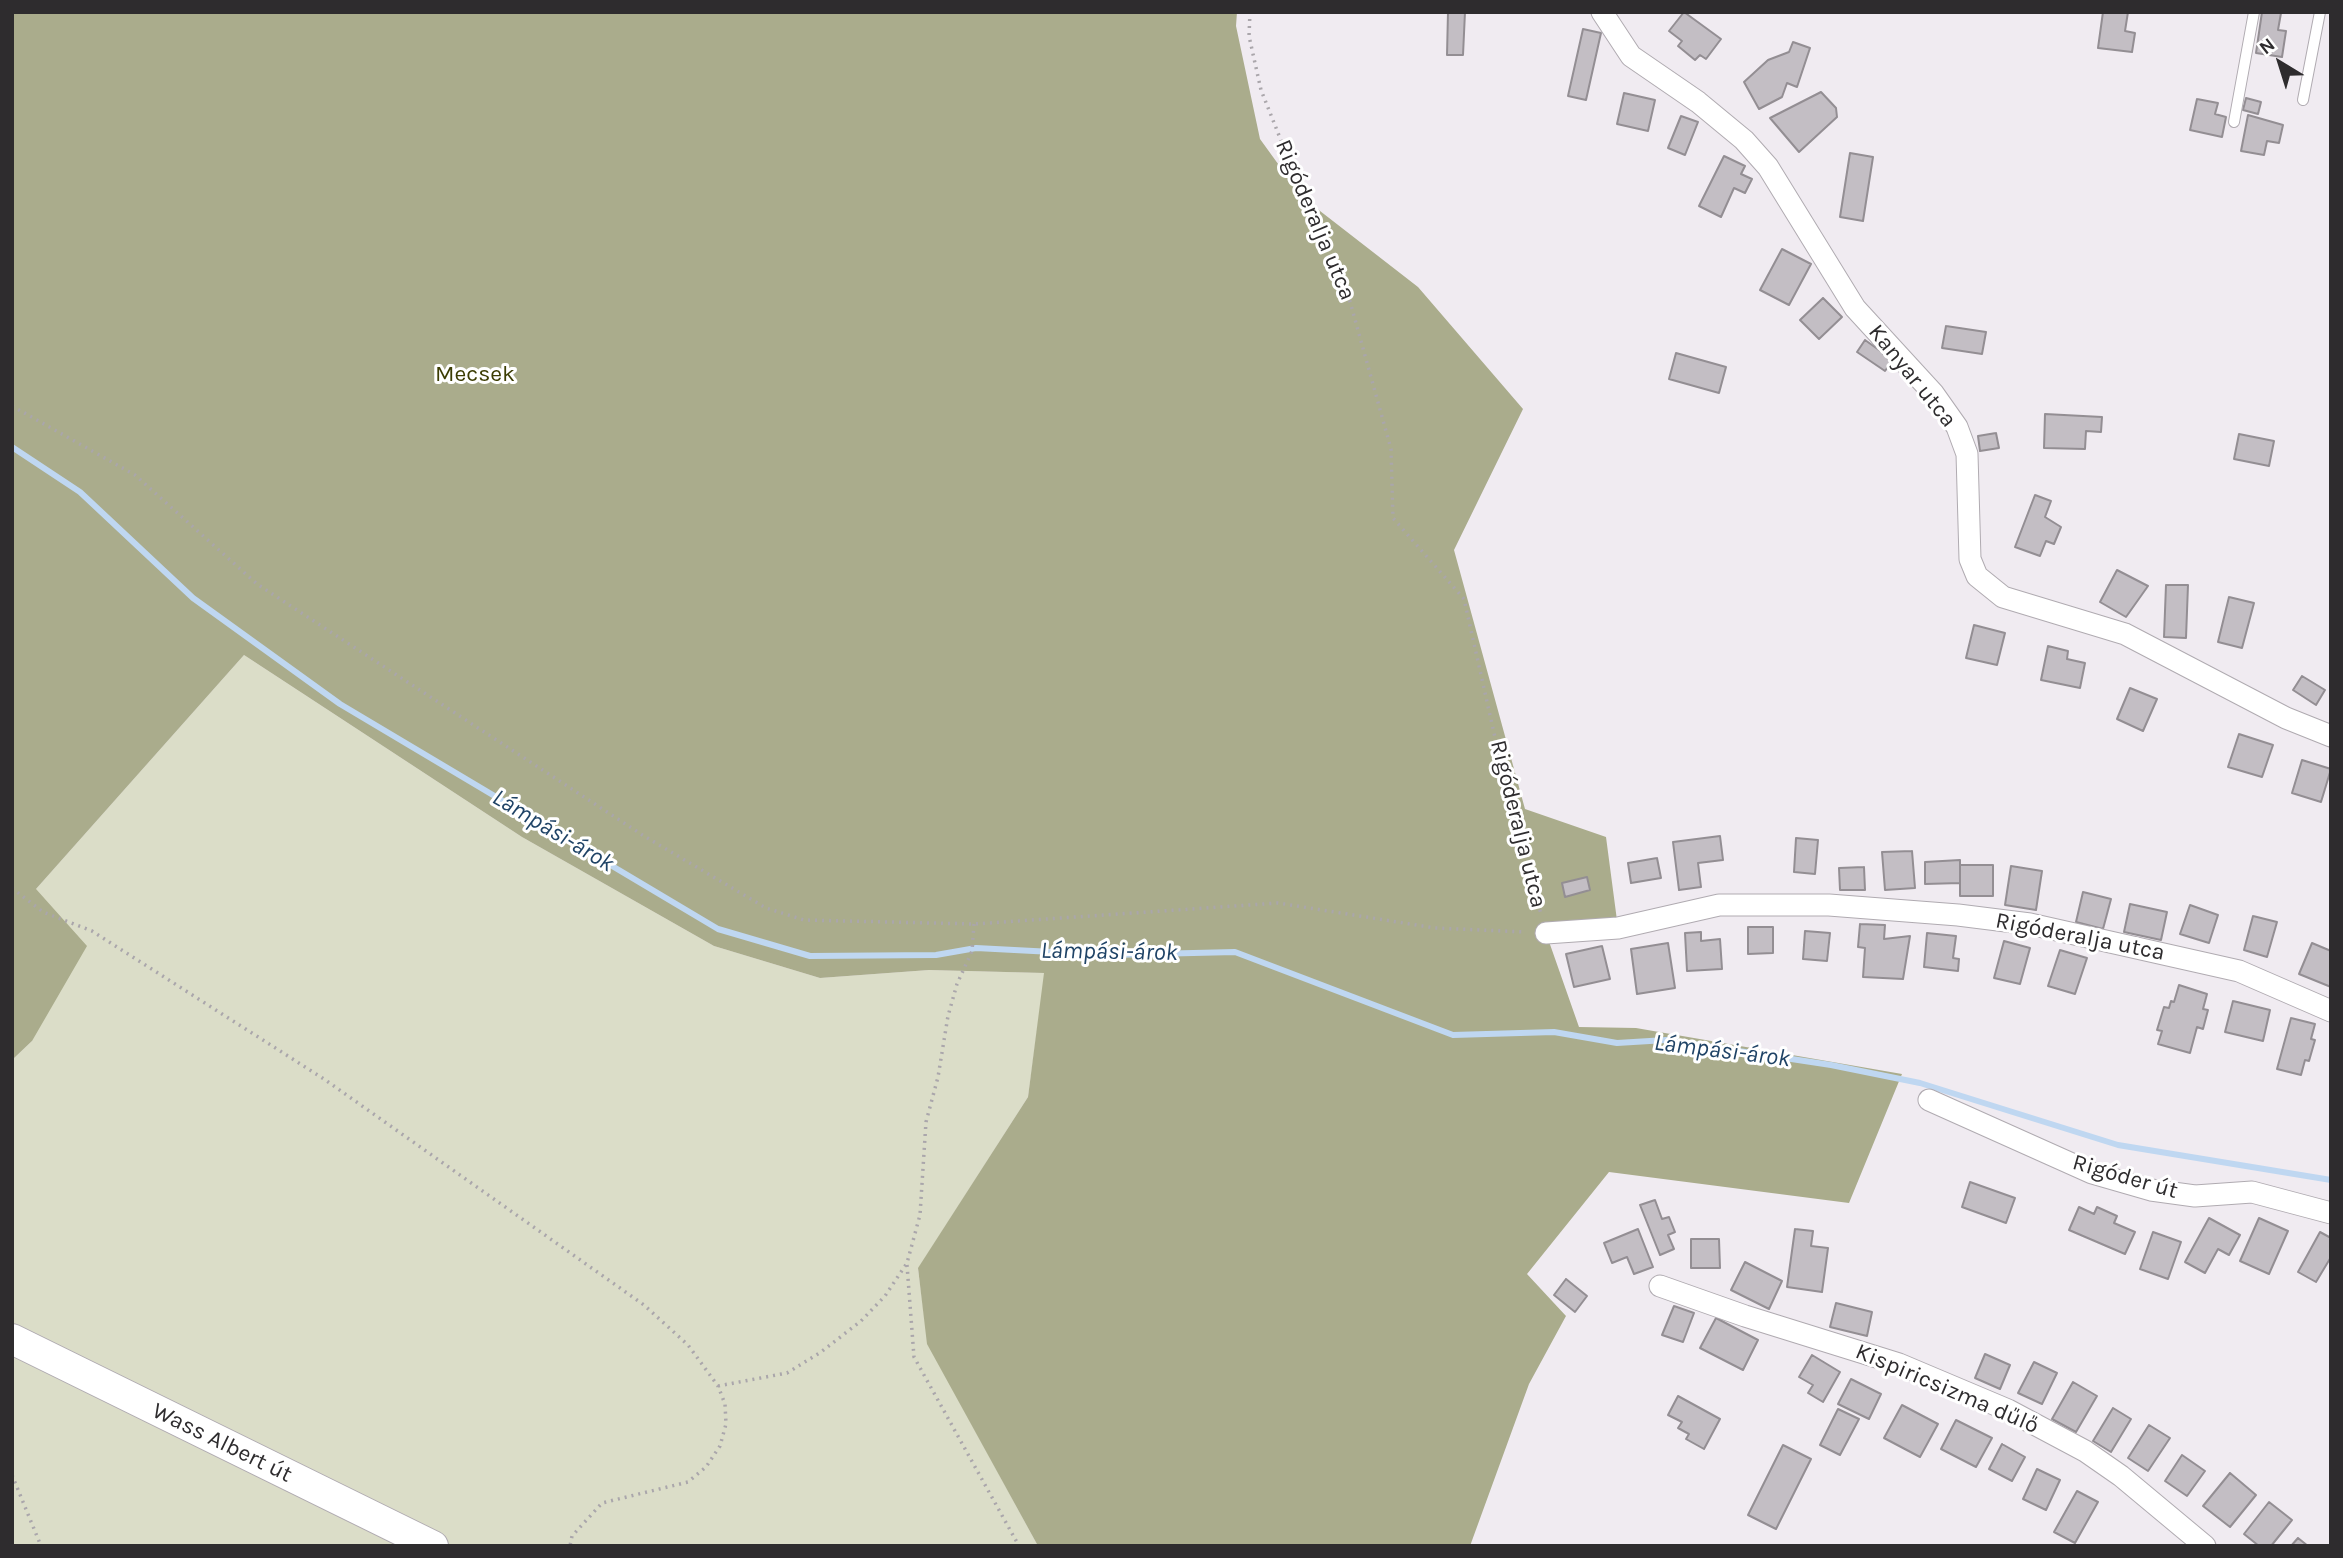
<!DOCTYPE html>
<meta charset="utf-8">
<style>
body{margin:0}
#map{position:relative;width:2343px;height:1558px;overflow:hidden;background:#f0ebf1;font-family:Karla,sans-serif}
canvas{display:block}
.frame{position:absolute;inset:0;border:14px solid #2e2c2e;pointer-events:none}
.north{position:absolute;left:2245px;top:28px;width:70px;height:70px;-webkit-text-stroke:5px #fff;paint-order:stroke;rotate:322deg;font-size:19px;font-weight:700;line-height:28px;text-align:center;color:#2e2c2e}
.north::after{content:'';display:block;margin:auto;width:24px;height:32px;background:#2e2c2e;clip-path:polygon(50% 0,100% 100%,50% 72%,0 100%)}
</style>
<div id="map">
<canvas width="2343" height="1558"></canvas>
<div class="frame"></div>
<div class="north">N</div>
</div>
<script>
const ctx = document.querySelector('canvas').getContext('2d');
ctx.lineJoin = 'round';
function paint(path, color) { ctx.fillStyle = color; ctx.fill(path, 'evenodd'); }
const shape = rows => new Path2D(rows.map(r => 'M' + r).join(''));
function stroke(path, color, width, dash) { ctx.strokeStyle = color; ctx.lineWidth = width; ctx.lineCap = dash ? 'butt' : 'round'; ctx.setLineDash(dash || []); ctx.stroke(path); }
function drawText(font, color, halo, rows, align = 'center') {
  ctx.font = font + ' Karla,sans-serif'; ctx.lineWidth = 6; ctx.setLineDash([]); ctx.textBaseline = 'middle'; ctx.strokeStyle = halo; ctx.fillStyle = color; for (const [text, x, y, turn = 0] of rows) {
    ctx.save(); ctx.translate(x, y); ctx.rotate((+turn || 0) * Math.PI / 180); ctx.textAlign = isNaN(turn) ? turn : align; if (halo) ctx.strokeText(text, 0, 0); ctx.fillText(text, 0, 0); ctx.restore();
  }
}
paint(shape([
 [244,655,522,837,714,946,820,978,929,970,1045,973,1028,1097,918,1269,928,1344,1038,1546,12,1546,12,1060,32,1041,36,889]
]), '#dbddc8');
paint(shape([
 [12,12,1237,12,1236,26,1260,139,1302,197,1418,287,1523,409,1454,550,1525,809,1606,837,1618,928,1546,933,1579,1027,1636,1028,1902,1074,1849,1203,1609,1172,1527,1274,1566,1316,1529,1384,1470,1546,1038,1546,927,1344,918,1268,1028,1097,1044,973,929,970,820,978,714,946,522,837,244,655,36,889,87,946,32,1041,12,1060]
]), '#aaac8c');
stroke(shape([
 [12,447,80,492,193,598,340,704,718,929,810,956,936,955,976,948,1110,955,1235,952,1453,1035,1554,1032,1617,1043,1666,1040,1831,1065,1920,1083,2118,1145,2331,1180]
]), '#bfd7f1', 6);
const building = shape([
 [1448,12,1465,12,1463,55,1447,55,1448,12],
 [1684,12,1721,39,1706,59,1700,55,1695,60,1678,46,1682,41,1669,31,1684,12],
 [2103,12,2128,12,2125,31,2135,33,2132,52,2098,48,2103,12],
 [2262,12,2281,13,2278,30,2286,31,2282,57,2256,53,2262,12],
 [1583,29,1601,33,1586,100,1568,96,1583,29],
 [1793,42,1810,48,1797,87,1787,83,1782,97,1759,109,1744,82,1768,60,1789,52,1793,42],
 [1821,92,1836,108,1837,117,1799,152,1770,118,1821,92],
 [1624,93,1655,100,1648,131,1617,124,1624,93],
 [2246,98,2261,102,2258,114,2243,110,2246,98],
 [2197,99,2218,103,2215,114,2226,117,2222,137,2190,130,2197,99],
 [2248,115,2283,125,2279,143,2267,141,2264,155,2241,151,2248,115],
 [1681,116,1698,122,1685,155,1668,148,1681,116],
 [1850,153,1873,157,1863,221,1840,217,1850,153],
 [1724,156,1745,166,1741,174,1752,179,1745,193,1734,188,1721,217,1699,206,1724,156],
 [1782,249,1811,264,1789,305,1760,290,1782,249],
 [1823,298,1842,317,1819,339,1800,320,1823,298],
 [1946,326,1986,332,1982,354,1942,348,1946,326],
 [1865,340,1893,360,1885,371,1857,352,1865,340],
 [1676,353,1726,367,1719,393,1669,379,1676,353],
 [2045,414,2102,417,2101,432,2086,431,2085,449,2044,448,2045,414],
 [1996,433,1999,448,1980,451,1978,436,1996,433],
 [2239,434,2274,441,2269,466,2234,459,2239,434],
 [2035,495,2051,501,2045,517,2061,527,2054,544,2046,541,2040,556,2015,547,2035,495],
 [2117,570,2148,586,2126,617,2100,602,2117,570],
 [2166,585,2188,585,2186,638,2164,637,2166,585],
 [2229,597,2254,603,2242,648,2218,642,2229,597],
 [1974,625,2005,633,1997,665,1966,658,1974,625],
 [2048,646,2068,651,2067,659,2085,663,2080,688,2041,680,2048,646],
 [2302,676,2325,690,2316,705,2293,690,2302,676],
 [2130,688,2157,699,2143,731,2117,719,2130,688],
 [2239,734,2273,745,2262,777,2228,767,2239,734],
 [2302,760,2331,769,2321,802,2292,793,2302,760],
 [1720,836,1723,860,1698,863,1701,887,1679,890,1673,842,1720,836],
 [1796,838,1818,840,1815,874,1794,872,1796,838],
 [1912,851,1915,888,1885,890,1882,852,1912,851],
 [1657,858,1661,878,1631,883,1628,863,1657,858],
 [1960,860,1960,883,1925,884,1925,862,1960,860],
 [1960,865,1993,865,1993,896,1960,896,1960,865],
 [2011,866,2042,871,2036,910,2005,905,2011,866],
 [1864,867,1865,890,1840,890,1839,868,1864,867],
 [1587,877,1590,890,1565,897,1562,883,1587,877],
 [2083,892,2111,899,2103,929,2076,922,2083,892],
 [2130,904,2167,912,2161,940,2124,932,2130,904],
 [2190,905,2218,915,2209,943,2180,934,2190,905],
 [2253,916,2277,922,2267,957,2244,950,2253,916],
 [1860,924,1885,925,1884,939,1910,936,1903,979,1863,977,1865,948,1858,947,1860,924],
 [1748,927,1773,927,1773,953,1748,954,1748,927],
 [1805,931,1830,933,1827,961,1803,959,1805,931],
 [1701,932,1701,941,1720,939,1722,969,1687,971,1685,933,1701,932],
 [1927,933,1956,936,1953,958,1959,959,1958,971,1924,967,1927,933],
 [2004,941,2030,948,2020,984,1994,978,2004,941],
 [1668,943,1675,988,1637,994,1631,949,1668,943],
 [2312,943,2331,951,2331,987,2299,974,2312,943],
 [1602,946,1610,979,1574,987,1566,954,1602,946],
 [2060,950,2087,958,2075,994,2048,986,2060,950],
 [2179,985,2207,994,2203,1009,2208,1010,2203,1029,2197,1027,2190,1053,2158,1044,2162,1031,2157,1030,2164,1007,2169,1008,2171,1001,2174,1002,2179,985],
 [2233,1001,2270,1010,2263,1041,2225,1032,2233,1001],
 [2291,1018,2315,1024,2311,1039,2315,1040,2309,1061,2305,1060,2301,1075,2277,1069,2291,1018],
 [1970,1182,2015,1198,2006,1223,1962,1207,1970,1182],
 [1655,1200,1662,1219,1669,1217,1675,1232,1668,1235,1674,1249,1660,1255,1640,1205,1655,1200],
 [2079,1207,2094,1214,2097,1207,2117,1216,2114,1223,2135,1232,2125,1254,2069,1230,2079,1207],
 [2209,1218,2240,1235,2229,1255,2218,1249,2205,1273,2185,1262,2209,1218],
 [2259,1218,2288,1231,2269,1274,2240,1261,2259,1218],
 [1638,1229,1653,1267,1634,1274,1627,1257,1612,1263,1604,1243,1638,1229],
 [1795,1229,1813,1231,1811,1246,1828,1248,1822,1292,1787,1287,1795,1229],
 [2153,1232,2181,1242,2168,1279,2140,1269,2153,1232],
 [2320,1232,2331,1238,2331,1257,2316,1282,2298,1272,2320,1232],
 [1691,1239,1719,1239,1720,1268,1691,1268,1691,1239],
 [1745,1262,1782,1281,1769,1309,1731,1290,1745,1262],
 [1566,1279,1587,1296,1575,1312,1554,1295,1566,1279],
 [1836,1303,1872,1312,1867,1336,1830,1327,1836,1303],
 [1674,1306,1694,1313,1683,1342,1662,1335,1674,1306],
 [1716,1318,1758,1340,1743,1370,1700,1348,1716,1318],
 [1985,1354,2010,1365,2000,1389,1975,1378,1985,1354],
 [1812,1355,1840,1372,1823,1402,1808,1393,1813,1385,1799,1377,1812,1355],
 [2034,1362,2057,1373,2042,1404,2018,1393,2034,1362],
 [1851,1379,1881,1394,1869,1419,1838,1404,1851,1379],
 [2073,1382,2097,1396,2076,1432,2052,1419,2073,1382],
 [1678,1396,1720,1419,1704,1449,1686,1439,1689,1434,1678,1428,1682,1422,1668,1415,1678,1396],
 [1902,1405,1938,1424,1920,1457,1884,1438,1902,1405],
 [2113,1408,2131,1419,2111,1452,2093,1441,2113,1408],
 [1838,1409,1859,1419,1840,1455,1820,1445,1838,1409],
 [1956,1420,1992,1438,1976,1467,1941,1449,1956,1420],
 [2149,1425,2170,1438,2148,1471,2128,1458,2149,1425],
 [2002,1444,2025,1457,2012,1481,1989,1469,2002,1444],
 [1783,1445,1811,1459,1776,1529,1748,1515,1783,1445],
 [2182,1455,2205,1471,2187,1496,2165,1481,2182,1455],
 [2037,1469,2060,1480,2046,1510,2023,1499,2037,1469],
 [2230,1473,2256,1495,2230,1527,2203,1506,2230,1473],
 [2077,1491,2098,1502,2075,1543,2054,1532,2077,1491],
 [2269,1502,2292,1520,2271,1546,2259,1546,2244,1534,2269,1502],
 [2298,1538,2308,1546,2291,1546,2298,1538]
]);
paint(building, '#c3bec4');
stroke(building, '#938e93', 2);
const lane = shape([
 [2303,100,2320,12],
 [2234,122,2254,12]
]);
const street = shape([
 [1602,12,1631,56,1698,102,1744,140,1768,167,1855,308,1933,393,1957,427,1967,454,1970,559,1977,576,2003,597,2125,634,2286,718,2331,736],
 [1546,933,1618,928,1719,905,1829,905,1958,915,2030,924,2239,971,2331,1011],
 [1929,1100,2092,1173,2151,1190,2195,1196,2252,1192,2331,1213],
 [1660,1286,1745,1316,1899,1364,2008,1410,2085,1451,2121,1476,2205,1546]
]);
const secondary = shape([
 [12,1339,433,1546]
]);
stroke(lane, '#b0abb1', 12);
stroke(street, '#b0abb1', 23);
stroke(secondary, '#b0abb1', 32);
stroke(shape([
 [1250,12,1249,36,1261,90,1309,211,1344,280,1391,449,1393,518,1464,599,1505,782,1541,914],
 [12,406,135,475,257,584,644,836,766,908,804,920,974,924,1278,903,1435,928,1526,932],
 [12,888,43,912,92,931,324,1079,644,1305,688,1345,718,1386,725,1404,726,1424,720,1446,706,1467,688,1482,602,1503,572,1536,570,1546],
 [907,1265,914,1357,1019,1546],
 [718,1386,787,1373,821,1352,861,1321,885,1296,907,1263,920,1215,926,1122,938,1077,948,1016,957,984,972,951,974,924],
 [12,1475,41,1546]
]), '#aaa6ab', 3.5, [2, 5]);
stroke(lane, '#fff', 10);
stroke(street, '#fff', 21);
stroke(secondary, '#fff', 30);
drawText('23px', '#2e2c2e', '#fff', [
 ["Rigóderalja utca",1315,220,67],
 ["Kanyar utca",1912,376,51],
 ["Rigóderalja utca",1518,824,76],
 ["Rigóderalja utca",2080,937,11],
 ["Rigóder út",2125,1177,16],
 ["Kispiricsizma dűlő",1947,1389,23],
 ["Wass Albert út",222,1443,26]
]);
drawText('23px', '#3c3d03', '#fff', [
 ["Mecsek",475,374]
]);
drawText('italic 24px', '#1f4366', '#fff', [
 ["Lámpási-árok",553,831,31],
 ["Lámpási-árok",1109,952,1],
 ["Lámpási-árok",1722,1051,7]
]);
</script>
